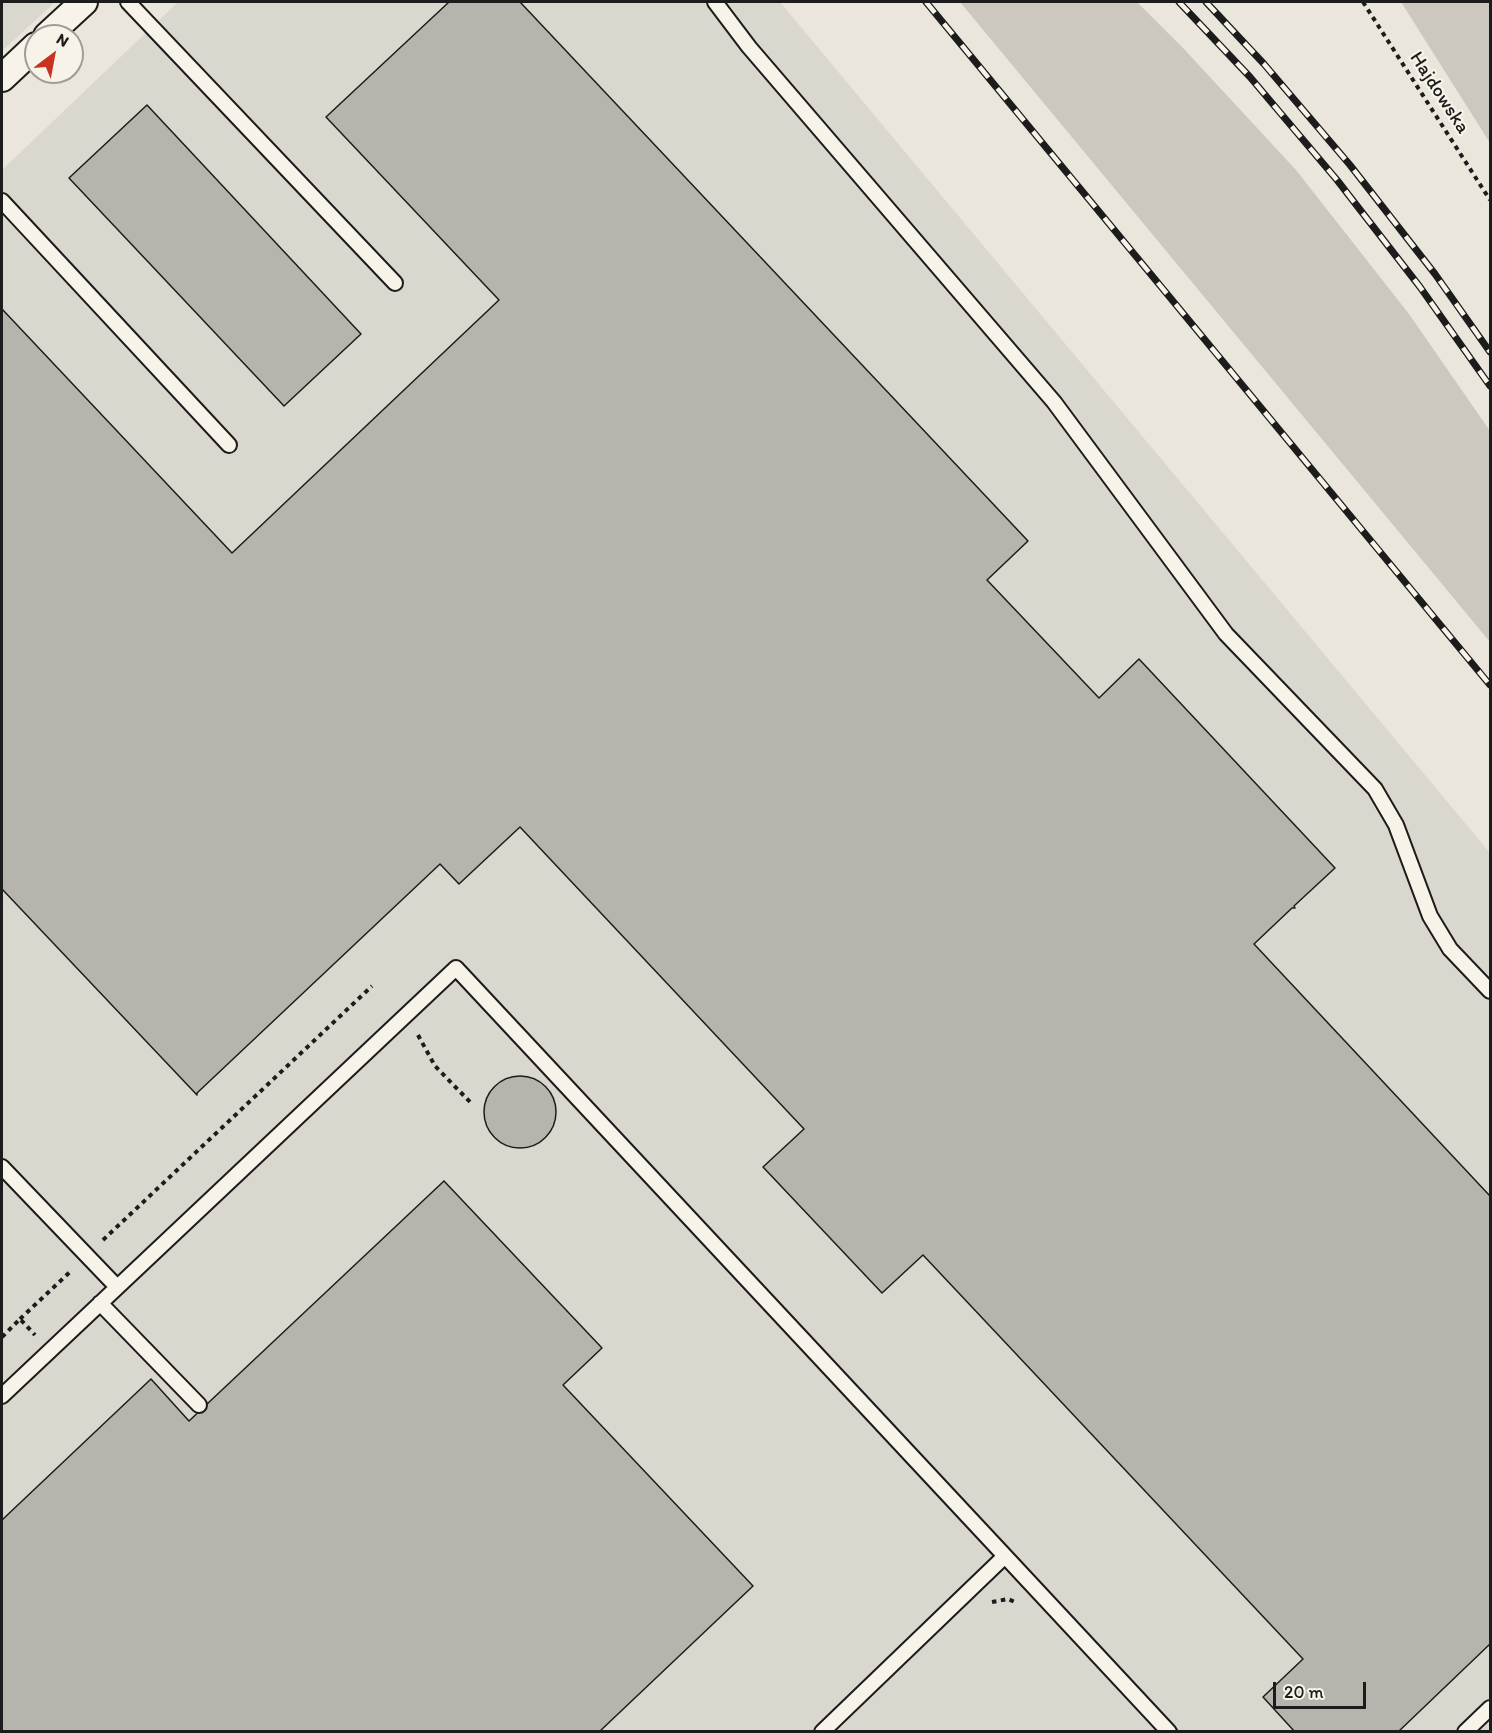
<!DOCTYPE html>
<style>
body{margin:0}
#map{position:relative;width:1492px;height:1733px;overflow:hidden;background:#eae6dc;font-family:Itim,sans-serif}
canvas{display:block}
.frame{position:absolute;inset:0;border:3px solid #1c1c1c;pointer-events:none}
.north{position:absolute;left:24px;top:24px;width:60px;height:60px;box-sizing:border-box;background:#f7f3e8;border:2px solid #9f9d96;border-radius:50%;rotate:32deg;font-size:16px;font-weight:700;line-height:24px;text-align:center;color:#1c1c1c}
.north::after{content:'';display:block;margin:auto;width:21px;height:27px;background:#c8321e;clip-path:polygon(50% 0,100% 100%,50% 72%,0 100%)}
.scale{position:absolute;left:1273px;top:1682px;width:93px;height:27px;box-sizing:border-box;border:3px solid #1c1c1c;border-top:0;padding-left:8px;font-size:18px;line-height:21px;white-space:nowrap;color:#1c1c1c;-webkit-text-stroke:4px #f7f3e8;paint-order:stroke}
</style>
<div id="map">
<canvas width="1492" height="1733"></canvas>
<div class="frame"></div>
<div class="north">N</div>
<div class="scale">20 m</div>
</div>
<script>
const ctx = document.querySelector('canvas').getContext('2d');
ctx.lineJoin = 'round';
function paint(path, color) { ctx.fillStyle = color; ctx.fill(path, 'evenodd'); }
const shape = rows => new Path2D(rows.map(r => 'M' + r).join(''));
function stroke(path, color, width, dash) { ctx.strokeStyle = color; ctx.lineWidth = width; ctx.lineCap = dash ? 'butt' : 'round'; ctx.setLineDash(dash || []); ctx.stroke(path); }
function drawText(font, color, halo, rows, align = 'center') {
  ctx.font = font + ' Itim,sans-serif'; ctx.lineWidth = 4.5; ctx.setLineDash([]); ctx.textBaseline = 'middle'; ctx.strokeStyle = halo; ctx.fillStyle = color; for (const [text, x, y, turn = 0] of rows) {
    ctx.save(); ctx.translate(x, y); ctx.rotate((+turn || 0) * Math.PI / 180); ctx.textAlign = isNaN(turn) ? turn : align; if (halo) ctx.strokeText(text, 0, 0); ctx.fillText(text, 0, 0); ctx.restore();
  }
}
paint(shape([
 [2,2,55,2,2,51],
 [178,2,780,2,1490,853,1490,1731,2,1732,2,170]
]), '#dad7ce');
paint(shape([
 [960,2,1137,2,1184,49,1296,170,1409,314,1490,431,1490,642],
 [1401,2,1490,2,1490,143]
]), '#ccc8c0');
const building = shape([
 [449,2,520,2,1028,541,987,580,1099,698,1139,659,1335,868,1294,906,1295,908,1292,908,1254,944,1490,1196,1490,1644,1398,1732,1295,1732,1263,1697,1303,1659,923,1255,882,1293,763,1167,804,1129,520,827,459,884,440,864,197,1093,197,1095,2,889,2,309,232,553,499,300,326,117,449,2],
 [147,105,361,334,284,406,69,178,147,105],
 '484 1112a36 36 0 1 1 72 0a36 36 0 1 1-72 0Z',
 [444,1181,602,1348,563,1385,753,1586,599,1732,2,1732,2,1520,151,1379,189,1421,444,1181]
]);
paint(building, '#b6b4ac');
stroke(building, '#1c1c1c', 1.5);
const service = shape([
 [128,2,395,283],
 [715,2,749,47,1054,402,1226,634,1375,789,1396,825,1430,916,1450,949,1490,991],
 [2,201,229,445],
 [2,1167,117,1287],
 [100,1303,199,1405],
 [2,1396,456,968,1005,1556],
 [822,1732,1005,1556,1169,1732],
 [1465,1732,1490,1708]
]);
const minor = shape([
 [47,36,84,2],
 [2,78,36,46]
]);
stroke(service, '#1c1c1c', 18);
stroke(minor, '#1c1c1c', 30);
stroke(shape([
 [1363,2,1490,200],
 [418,1035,435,1066,471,1103],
 [103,1240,372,986],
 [20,1319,72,1270],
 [2,1337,20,1319,35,1335],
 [992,1602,1008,1599,1017,1603]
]), '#1c1c1c', 4, [4.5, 4.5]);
stroke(service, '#f7f3e8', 14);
stroke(minor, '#f7f3e8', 26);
const rail = shape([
 [926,2,1490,685],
 [1179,2,1250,77,1337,180,1420,287,1490,386],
 [1206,2,1264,64,1350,165,1435,274,1490,352]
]);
stroke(rail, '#1c1c1c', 7);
stroke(rail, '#f7f3e8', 4.5, [14]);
drawText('20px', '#1c1c1c', '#f7f3e8', [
 ["Hajdowska",1439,93,57]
]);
</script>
